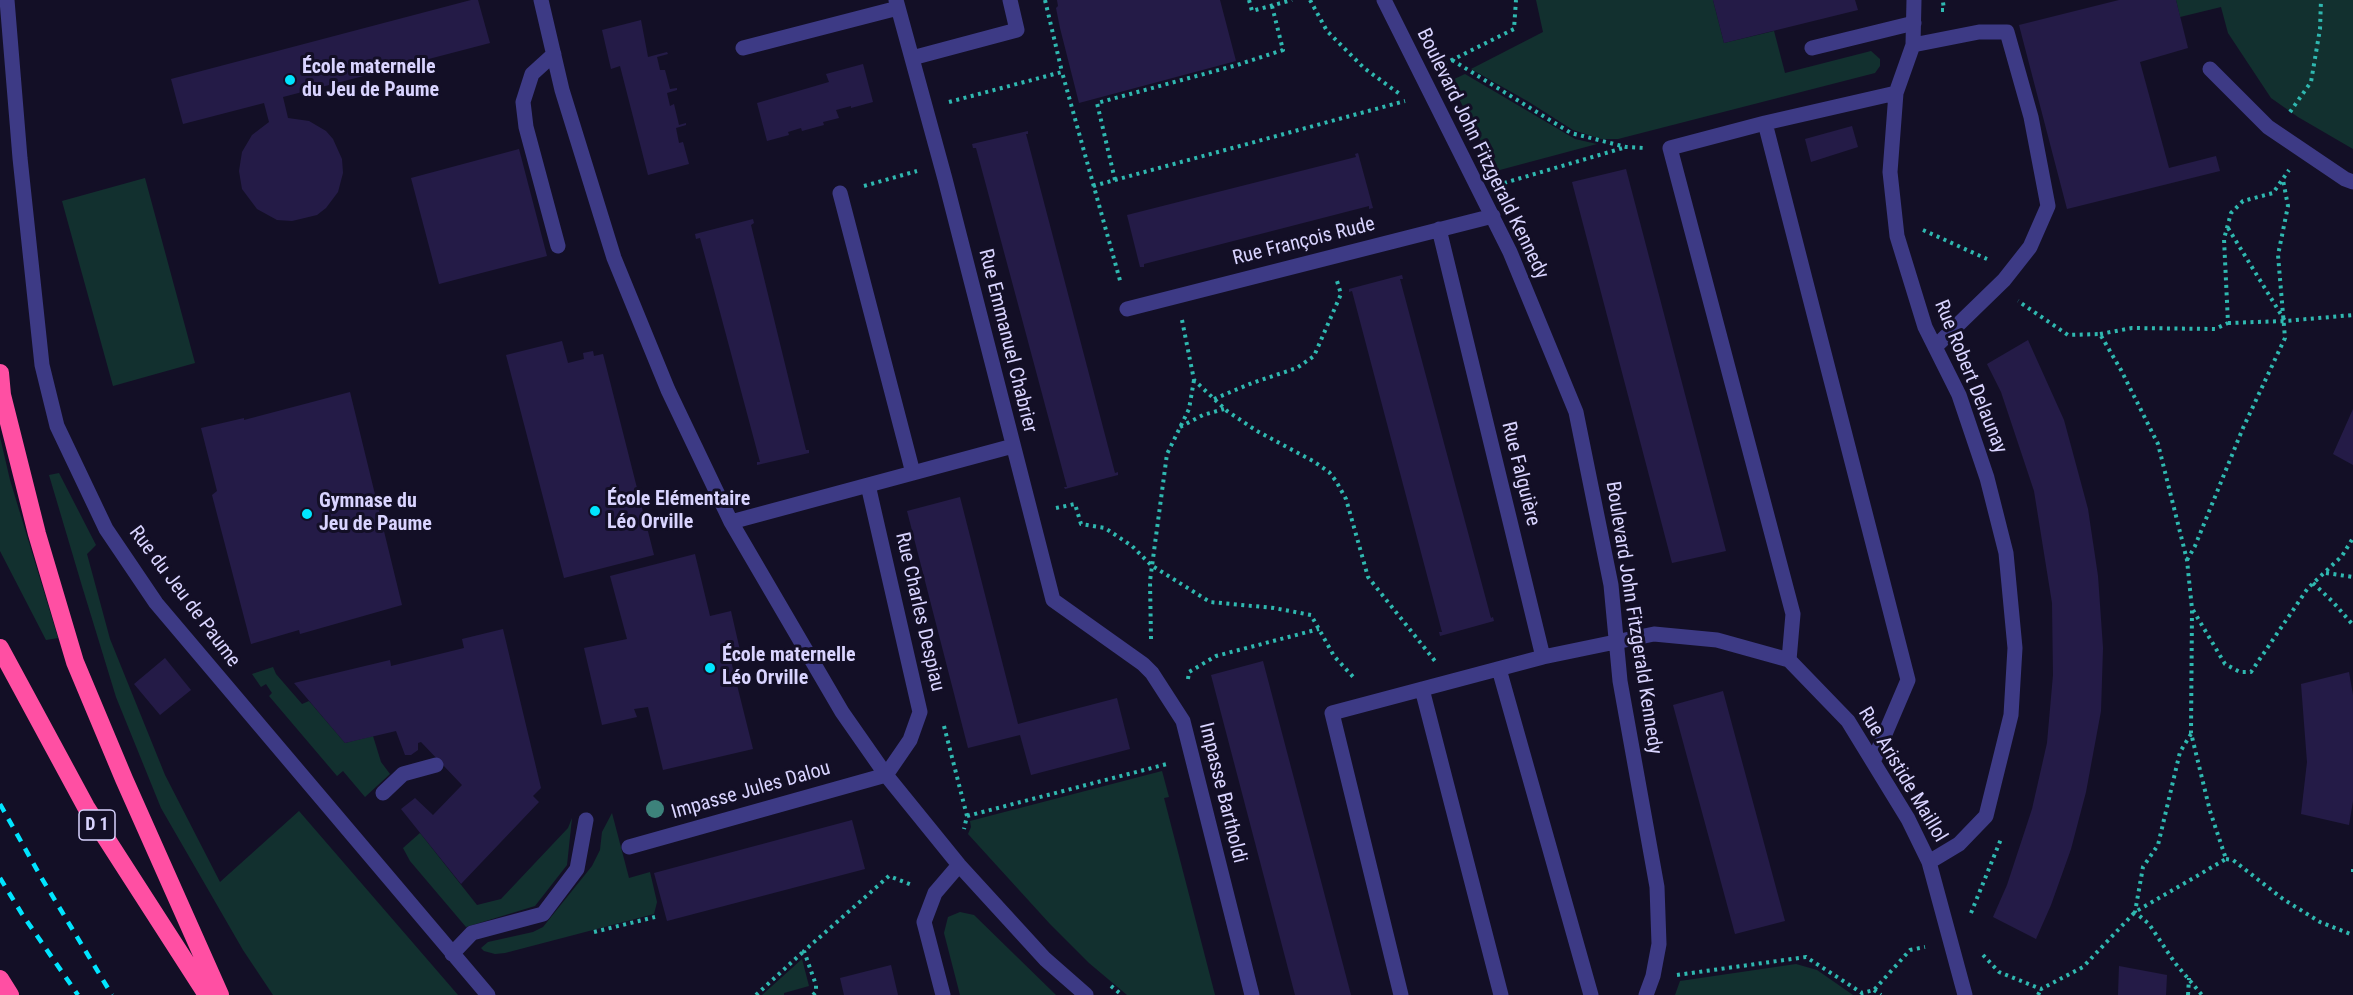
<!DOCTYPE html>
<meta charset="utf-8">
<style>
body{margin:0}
canvas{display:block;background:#130f26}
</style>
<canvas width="2353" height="995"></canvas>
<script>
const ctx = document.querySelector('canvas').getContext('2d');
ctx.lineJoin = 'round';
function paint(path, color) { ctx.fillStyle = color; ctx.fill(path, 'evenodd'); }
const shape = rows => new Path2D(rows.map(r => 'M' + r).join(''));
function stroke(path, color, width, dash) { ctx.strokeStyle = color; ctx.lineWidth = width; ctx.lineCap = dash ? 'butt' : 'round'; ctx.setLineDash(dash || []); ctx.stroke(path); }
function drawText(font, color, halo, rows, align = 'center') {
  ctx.font = font + ' "Roboto Condensed",sans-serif'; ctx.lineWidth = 6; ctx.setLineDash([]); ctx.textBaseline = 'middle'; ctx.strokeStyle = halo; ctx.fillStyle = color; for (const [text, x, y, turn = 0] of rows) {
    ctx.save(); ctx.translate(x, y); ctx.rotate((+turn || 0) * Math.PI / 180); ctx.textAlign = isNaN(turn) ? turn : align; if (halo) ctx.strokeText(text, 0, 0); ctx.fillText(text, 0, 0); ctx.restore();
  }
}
paint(shape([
 [1536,0,1713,0,1724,43,1774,31,1785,73,1871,51,1880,59,1880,66,1875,73,1618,139,1601,139,1573,130,1529,102,1471,69,1543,32],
 [2176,0,2353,0,2353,149,2298,117,2271,98,2228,33,2221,7,2180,17],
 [1465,74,1575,139,1597,144,1496,171,1450,81],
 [145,178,195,363,113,386,62,201],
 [0,437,10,480,58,638,46,640,0,551],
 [59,473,96,545,87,554,110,639,165,775,220,882,299,811,458,995,273,995,243,950,161,808,116,697,82,586,49,475],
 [273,667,276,674,302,704,309,701,345,743,373,736,381,762,390,774,365,797,343,771,337,776,269,696,272,693,266,684,261,687,252,674],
 [1162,771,1169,797,1164,798,1215,995,1127,995,1089,963,1050,924,968,834,971,827,970,821],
 [612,813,629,878,650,872,657,902,654,914,505,953,495,954,484,951,481,948,488,942,533,932,543,927,592,866,600,850,602,832],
 [572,818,567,865,535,906,466,927,410,861,403,848,420,833,477,905,501,899,568,828],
 [960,912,974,915,1056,995,960,995,944,933,948,917],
 [802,959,809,986,784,993,784,995,762,995],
 [1796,964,1817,970,1853,995,1675,995,1680,981]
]), '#12302f');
paint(shape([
 [471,0,478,0,490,43,283,97,288,118,309,121,326,131,333,139,342,159,343,173,338,192,326,208,317,215,292,221,277,220,257,209,242,189,239,171,242,152,252,135,269,122,264,103,183,124,171,79],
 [1057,0,1220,0,1236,61,1079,103,1060,28,1056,8,1058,6],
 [1713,0,1855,0,1858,10,1724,43],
 [2119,0,2176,0,2188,48,2140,62,2169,168,2216,156,2220,171,2067,209,2019,25],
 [641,20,648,57,667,52,668,54,657,57,660,70,665,70,670,89,677,88,677,90,667,93,670,106,674,104,679,125,686,123,686,125,676,128,679,143,683,142,689,164,648,175,620,66,611,69,602,30],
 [863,64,873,102,851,108,851,106,836,110,839,118,823,122,824,125,802,131,801,128,788,132,789,135,767,141,757,103,829,82,826,74],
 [1852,126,1858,147,1811,162,1805,139],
 [1028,131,1028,134,1026,134,1115,473,1118,472,1118,475,1065,489,1064,487,1067,487,1022,319,976,148,973,148,972,144],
 [519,149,547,256,439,284,411,178],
 [1358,153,1373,208,1369,209,1369,206,1144,264,1144,267,1140,267,1127,215,1356,157,1355,154],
 [1626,169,1726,551,1672,563,1572,182],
 [753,219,754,223,751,225,806,450,809,450,809,453,757,465,757,462,760,462,713,286,700,238,696,239,695,234],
 [1402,275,1403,279,1400,279,1445,447,1491,618,1493,617,1494,621,1440,636,1439,632,1442,632,1352,291,1349,292,1349,289],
 [2028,340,2064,420,2088,509,2098,576,2103,648,2101,711,2086,792,2071,849,2051,905,2036,939,1993,917,2007,885,2032,809,2047,743,2053,675,2052,603,2034,491,2001,392,1987,364],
 [562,341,568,363,584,359,583,353,593,351,594,356,603,354,654,555,564,578,506,355],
 [350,392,402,605,300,634,299,630,251,644,212,495,217,491,201,428,244,418,244,420],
 [2353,409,2353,465,2333,454],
 [960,497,1018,724,1117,698,1130,749,1031,775,1020,735,968,748,907,511],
 [695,554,710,616,731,611,742,659,731,661,753,749,663,770,648,707,634,709,637,717,602,725,584,648,627,639,610,576],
 [503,629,541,788,533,796,539,802,461,884,401,809,415,798,433,815,462,785,421,742,418,743,418,750,411,755,405,755,396,731,345,743,294,683,390,660,391,666,464,648,462,639],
 [165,658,191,690,160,715,134,684],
 [1263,661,1351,995,1295,995,1211,675],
 [2349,672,2353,695,2353,801,2349,825,2301,814,2307,762,2301,684],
 [1723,691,1785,921,1735,934,1673,705],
 [852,820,865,869,667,921,654,873],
 [891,965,898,995,844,995,840,978],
 [2119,966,2167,975,2166,995,2118,995]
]), '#241b47');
stroke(shape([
 [1045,0,1062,72],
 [1249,0,1252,11,1292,0],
 [1310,0,1327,31,1364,68,1401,95],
 [1941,10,1944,10,1943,2,1945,0],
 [1452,60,1571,133,1626,147,1645,148],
 [1444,64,1514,29,1516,0],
 [949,102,1062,72,1121,284],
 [2290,112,2311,82,2320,29,2321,0],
 [1115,180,1097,103,1237,65,1283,50,1272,6],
 [1504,183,1623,148],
 [864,186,917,171],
 [1093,186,1405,101],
 [2228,228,2285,321,2353,315],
 [1923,230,1987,259],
 [1182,320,1194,380,1227,411,1257,431,1313,461,1329,472,1336,481,1346,499,1368,577,1435,661],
 [2228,323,2285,321],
 [2100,334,2132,328,2215,329,2228,323,2224,239,2231,213,2243,201,2273,193,2289,170],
 [1214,399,1252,383,1297,368,1314,356,1341,294,1337,281],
 [1180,427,1203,415,1224,409],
 [1056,508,1075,504,1081,524,1105,528,1132,546,1151,565,1210,602,1274,608,1311,615,1334,656,1355,679],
 [2187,560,2195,546,2243,428,2285,338,2278,255,2288,206,2283,180],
 [2326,573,2353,577],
 [2313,583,2333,602,2353,625],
 [2193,610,2225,664,2240,672,2251,672,2308,588,2342,556,2353,538],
 [1151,639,1150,581,1167,454,1189,409,1194,380],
 [1188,679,1189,672,1216,656,1319,629],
 [944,726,967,816,964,829],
 [2191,734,2180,752,2158,845,2143,867,2135,912,2149,924,2175,963,2202,995],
 [967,816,1167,764],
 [2226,859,2233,860,2283,899,2320,922,2353,935],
 [2353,869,2353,872],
 [1971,913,2001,839],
 [594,932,655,917],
 [1983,955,1999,972,2041,989,2083,967,2135,912,2226,859,2210,811,2191,733,2192,609,2187,560,2158,444,2121,370,2100,334,2068,335,2018,301],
 [1677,975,1806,957,1862,993,1874,990,1910,950,1925,947],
 [1111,986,1122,995],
 [1874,990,1881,995],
 [756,995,804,951],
 [813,995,816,992,816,985,804,951,889,876,912,885],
 [2038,995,2041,989],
 [2188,995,2189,978]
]), '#2fb8b0', 4, [3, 4.5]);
stroke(shape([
 [7,0,20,158,42,365,57,426,106,529,156,603,488,995],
 [541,0,562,90,614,258,668,390,731,522,842,712,886,775,959,865,1045,959,1086,995],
 [896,0,945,179,1053,600,1143,664,1152,673,1183,721,1252,995],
 [1384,0,1510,252,1576,412,1611,585,1620,681,1657,887,1659,944,1653,976,1646,995],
 [1914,0,1913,45,1896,93,1890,172,1897,236,1925,327,1959,395,1987,478,2006,553,2015,648,2011,715,1986,816,1959,844,1929,862],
 [1913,45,1979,32,2007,32,2031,117,2048,206,2030,247,2004,280,1935,347],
 [743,48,898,8],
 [1812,48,1914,23],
 [554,54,532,74,523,102,526,127,558,246],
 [912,58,1017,30,1010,0],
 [2210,69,2268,127,2345,179,2353,182],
 [1765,123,1670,148,1793,614,1789,660],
 [840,193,913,473],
 [1439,229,1543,657,1654,634,1717,640,1789,660,1848,721,1908,819,1929,862,1965,995],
 [1127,309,1493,216],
 [731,522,1013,446],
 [1499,669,1591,995],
 [1422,689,1501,995],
 [1873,762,1908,680,1765,123,1896,93],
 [383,793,403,774,436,765],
 [629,847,886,775,910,740,920,712,868,485],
 [452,954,472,933,543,914,577,869,586,820],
 [943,995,924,922,935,893,959,865],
 [1401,995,1332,713,1543,657]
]), '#3d3a85', 15);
stroke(shape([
 [0,373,2,395,37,534,75,662,124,779,220,995],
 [0,648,86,807,207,995],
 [0,979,10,995]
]), '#ff4fa3', 18);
stroke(shape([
 [0,804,41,877,112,995],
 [0,878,22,914,78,995]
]), '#00e5ff', 4.5, [9, 8]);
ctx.fillStyle = '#3d827b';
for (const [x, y] of [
 [655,809]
]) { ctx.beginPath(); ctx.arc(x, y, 9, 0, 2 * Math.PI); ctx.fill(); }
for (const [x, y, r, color] of [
 [290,80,6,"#00e5ff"],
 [595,511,6,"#00e5ff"],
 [307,514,6,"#00e5ff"],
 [710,668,6,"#00e5ff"]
]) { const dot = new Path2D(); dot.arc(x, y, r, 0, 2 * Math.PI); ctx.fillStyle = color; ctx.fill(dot); stroke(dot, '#130f26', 2); }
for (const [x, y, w] of [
 [97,825,36]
]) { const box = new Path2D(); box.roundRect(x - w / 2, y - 15, w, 30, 4.5); ctx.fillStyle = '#130f26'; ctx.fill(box); stroke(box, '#d9d4ff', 1.5); }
drawText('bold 18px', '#d9d4ff', null, [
 ["D 1",97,825]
]);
drawText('bold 20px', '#d9d4ff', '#130f26', [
 ["École maternelle",302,68],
 ["du Jeu de Paume",302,91],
 ["École Elémentaire",607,500],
 ["Léo Orville",607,523],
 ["Gymnase du",319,502],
 ["Jeu de Paume",319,525],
 ["École maternelle",722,656],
 ["Léo Orville",722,679]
], 'left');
drawText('20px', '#d9d4ff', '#130f26', [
 ["Boulevard John Fitzgerald Kennedy",1482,154,64],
 ["Rue François Rude",1304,242,-14],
 ["Rue Emmanuel Chabrier",1007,341,76],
 ["Rue Robert Delaunay",1970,377,68],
 ["Rue Falguière",1520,474,76],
 ["Rue du Jeu de Paume",184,597,53],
 ["Rue Charles Despiau",919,612,77],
 ["Boulevard John Fitzgerald Kennedy",1633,618,81],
 ["Rue Aristide Maillol",1902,775,59],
 ["Impasse Jules Dalou",751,791,-16],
 ["Impasse Bartholdi",1222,793,76]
]);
</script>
